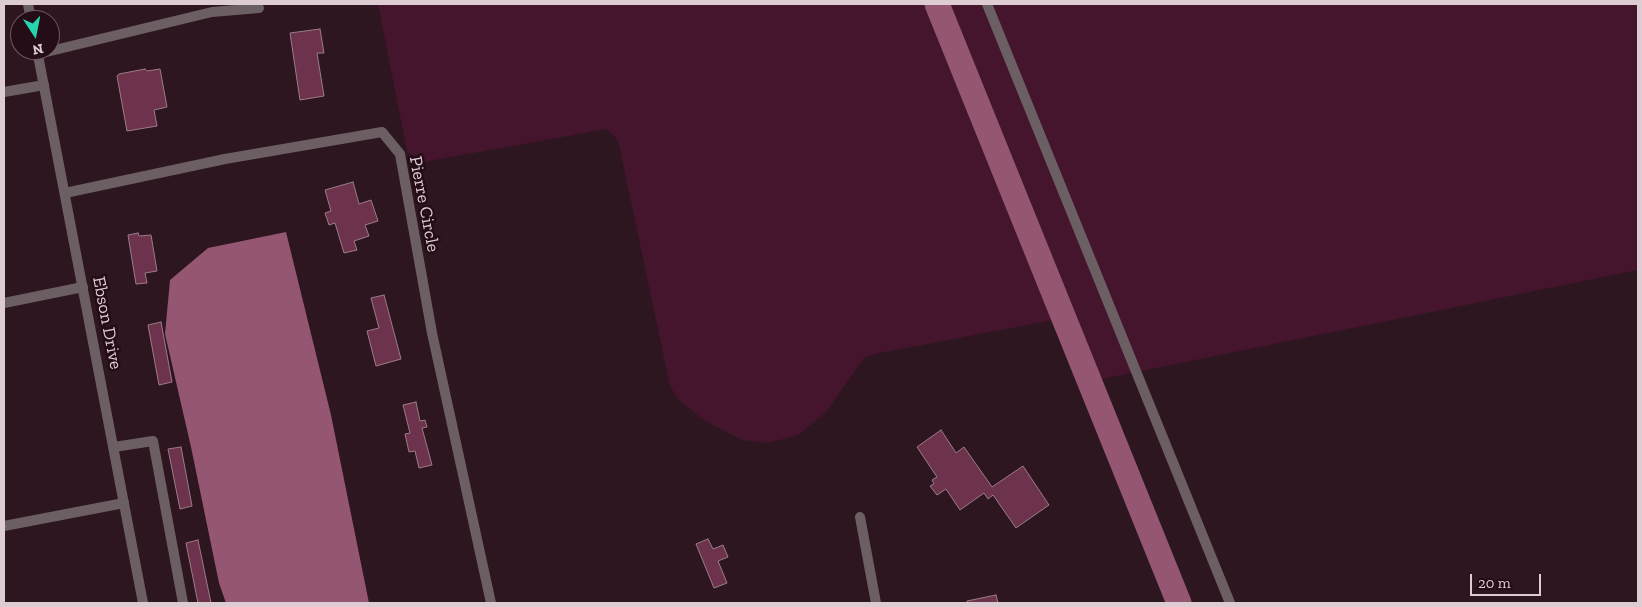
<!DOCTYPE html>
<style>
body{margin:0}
#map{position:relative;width:1642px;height:607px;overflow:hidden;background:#2e1621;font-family:"Zilla Slab",serif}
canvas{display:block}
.frame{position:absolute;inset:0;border:5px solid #deccd3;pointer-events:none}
.north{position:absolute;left:10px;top:10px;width:50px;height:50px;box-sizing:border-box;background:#240d17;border:1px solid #6e5962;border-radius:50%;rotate:169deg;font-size:14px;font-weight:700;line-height:20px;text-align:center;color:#deccd3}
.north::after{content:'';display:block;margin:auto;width:18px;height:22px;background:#24d5ae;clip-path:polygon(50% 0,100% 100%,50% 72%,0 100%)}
.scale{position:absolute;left:1470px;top:574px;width:71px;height:22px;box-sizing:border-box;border:2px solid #deccd3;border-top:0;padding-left:6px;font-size:15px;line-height:18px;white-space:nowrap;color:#deccd3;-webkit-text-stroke:4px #240d17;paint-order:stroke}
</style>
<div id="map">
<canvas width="1642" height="607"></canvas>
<div class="frame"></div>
<div class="north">N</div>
<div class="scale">20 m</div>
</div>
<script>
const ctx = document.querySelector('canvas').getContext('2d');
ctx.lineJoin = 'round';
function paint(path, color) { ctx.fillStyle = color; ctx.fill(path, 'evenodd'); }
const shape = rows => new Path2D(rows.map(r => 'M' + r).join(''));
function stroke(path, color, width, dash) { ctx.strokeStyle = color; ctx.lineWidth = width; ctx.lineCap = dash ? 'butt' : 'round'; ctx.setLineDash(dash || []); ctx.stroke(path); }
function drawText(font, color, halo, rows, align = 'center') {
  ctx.font = font + ' "Zilla Slab",serif'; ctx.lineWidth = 5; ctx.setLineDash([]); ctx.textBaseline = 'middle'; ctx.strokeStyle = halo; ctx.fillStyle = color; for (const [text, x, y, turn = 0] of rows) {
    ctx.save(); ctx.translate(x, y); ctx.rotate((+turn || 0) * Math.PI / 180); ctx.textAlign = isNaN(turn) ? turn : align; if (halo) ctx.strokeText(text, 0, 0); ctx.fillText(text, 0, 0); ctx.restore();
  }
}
paint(shape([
 [378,4,1638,4,1638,270,1082,383,1053,320,875,354,864,358,826,412,798,435,769,443,742,440,705,421,679,400,670,386,618,140,607,129,423,162,408,152,406,146]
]), '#44152c');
paint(shape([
 [286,232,331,415,369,603,226,603,219,583,191,447,165,334,170,280,208,248]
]), '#945671');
stroke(shape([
 [937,4,1179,603]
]), '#945671', 25);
const building = shape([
 [320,29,324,53,317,53,324,96,300,100,290,33,320,29],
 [145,69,147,71,160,69,167,107,154,110,157,126,127,131,117,76,119,74,145,69],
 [353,182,359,204,371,200,378,221,365,225,369,236,354,241,357,250,344,253,335,223,329,225,325,213,331,211,325,190,353,182],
 [138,233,139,236,151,235,157,271,145,273,147,283,136,284,128,235,138,233],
 [384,295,401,359,376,366,367,331,379,328,371,298,384,295],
 [161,322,172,382,159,385,148,325,161,322],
 [416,402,420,421,425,420,427,427,422,428,432,465,419,468,415,451,409,452,405,434,410,433,403,405,416,402],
 [941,430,956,453,964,447,992,487,1023,466,1049,505,1016,528,993,495,988,499,984,493,960,510,946,489,937,495,930,486,934,484,932,480,937,477,917,447,941,430],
 [181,447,192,506,180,509,168,449,181,447],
 [708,539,713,549,723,545,728,557,718,561,727,583,714,588,696,544,708,539],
 [198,540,211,603,198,603,186,543,198,540],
 [996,595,998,603,967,603,967,601,996,595]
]);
paint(building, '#6d334d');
stroke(building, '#9b7c88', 1);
stroke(shape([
 [987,4,1230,603],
 [38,54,212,12,259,8],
 [4,92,44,85],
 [4,303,83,287],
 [114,447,153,441,183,603],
 [4,526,124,503]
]), '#6c5f64', 10);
stroke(shape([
 [28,4,31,20],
 [37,50,143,603],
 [65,193,225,159,382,132,400,154,432,333,491,603],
 [860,517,876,603]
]), '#6c5f64', 10);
drawText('18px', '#deccd3', '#240d17', [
 ["Pierre Circle",424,204,79],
 ["Ebson Drive",107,323,79]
]);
</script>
